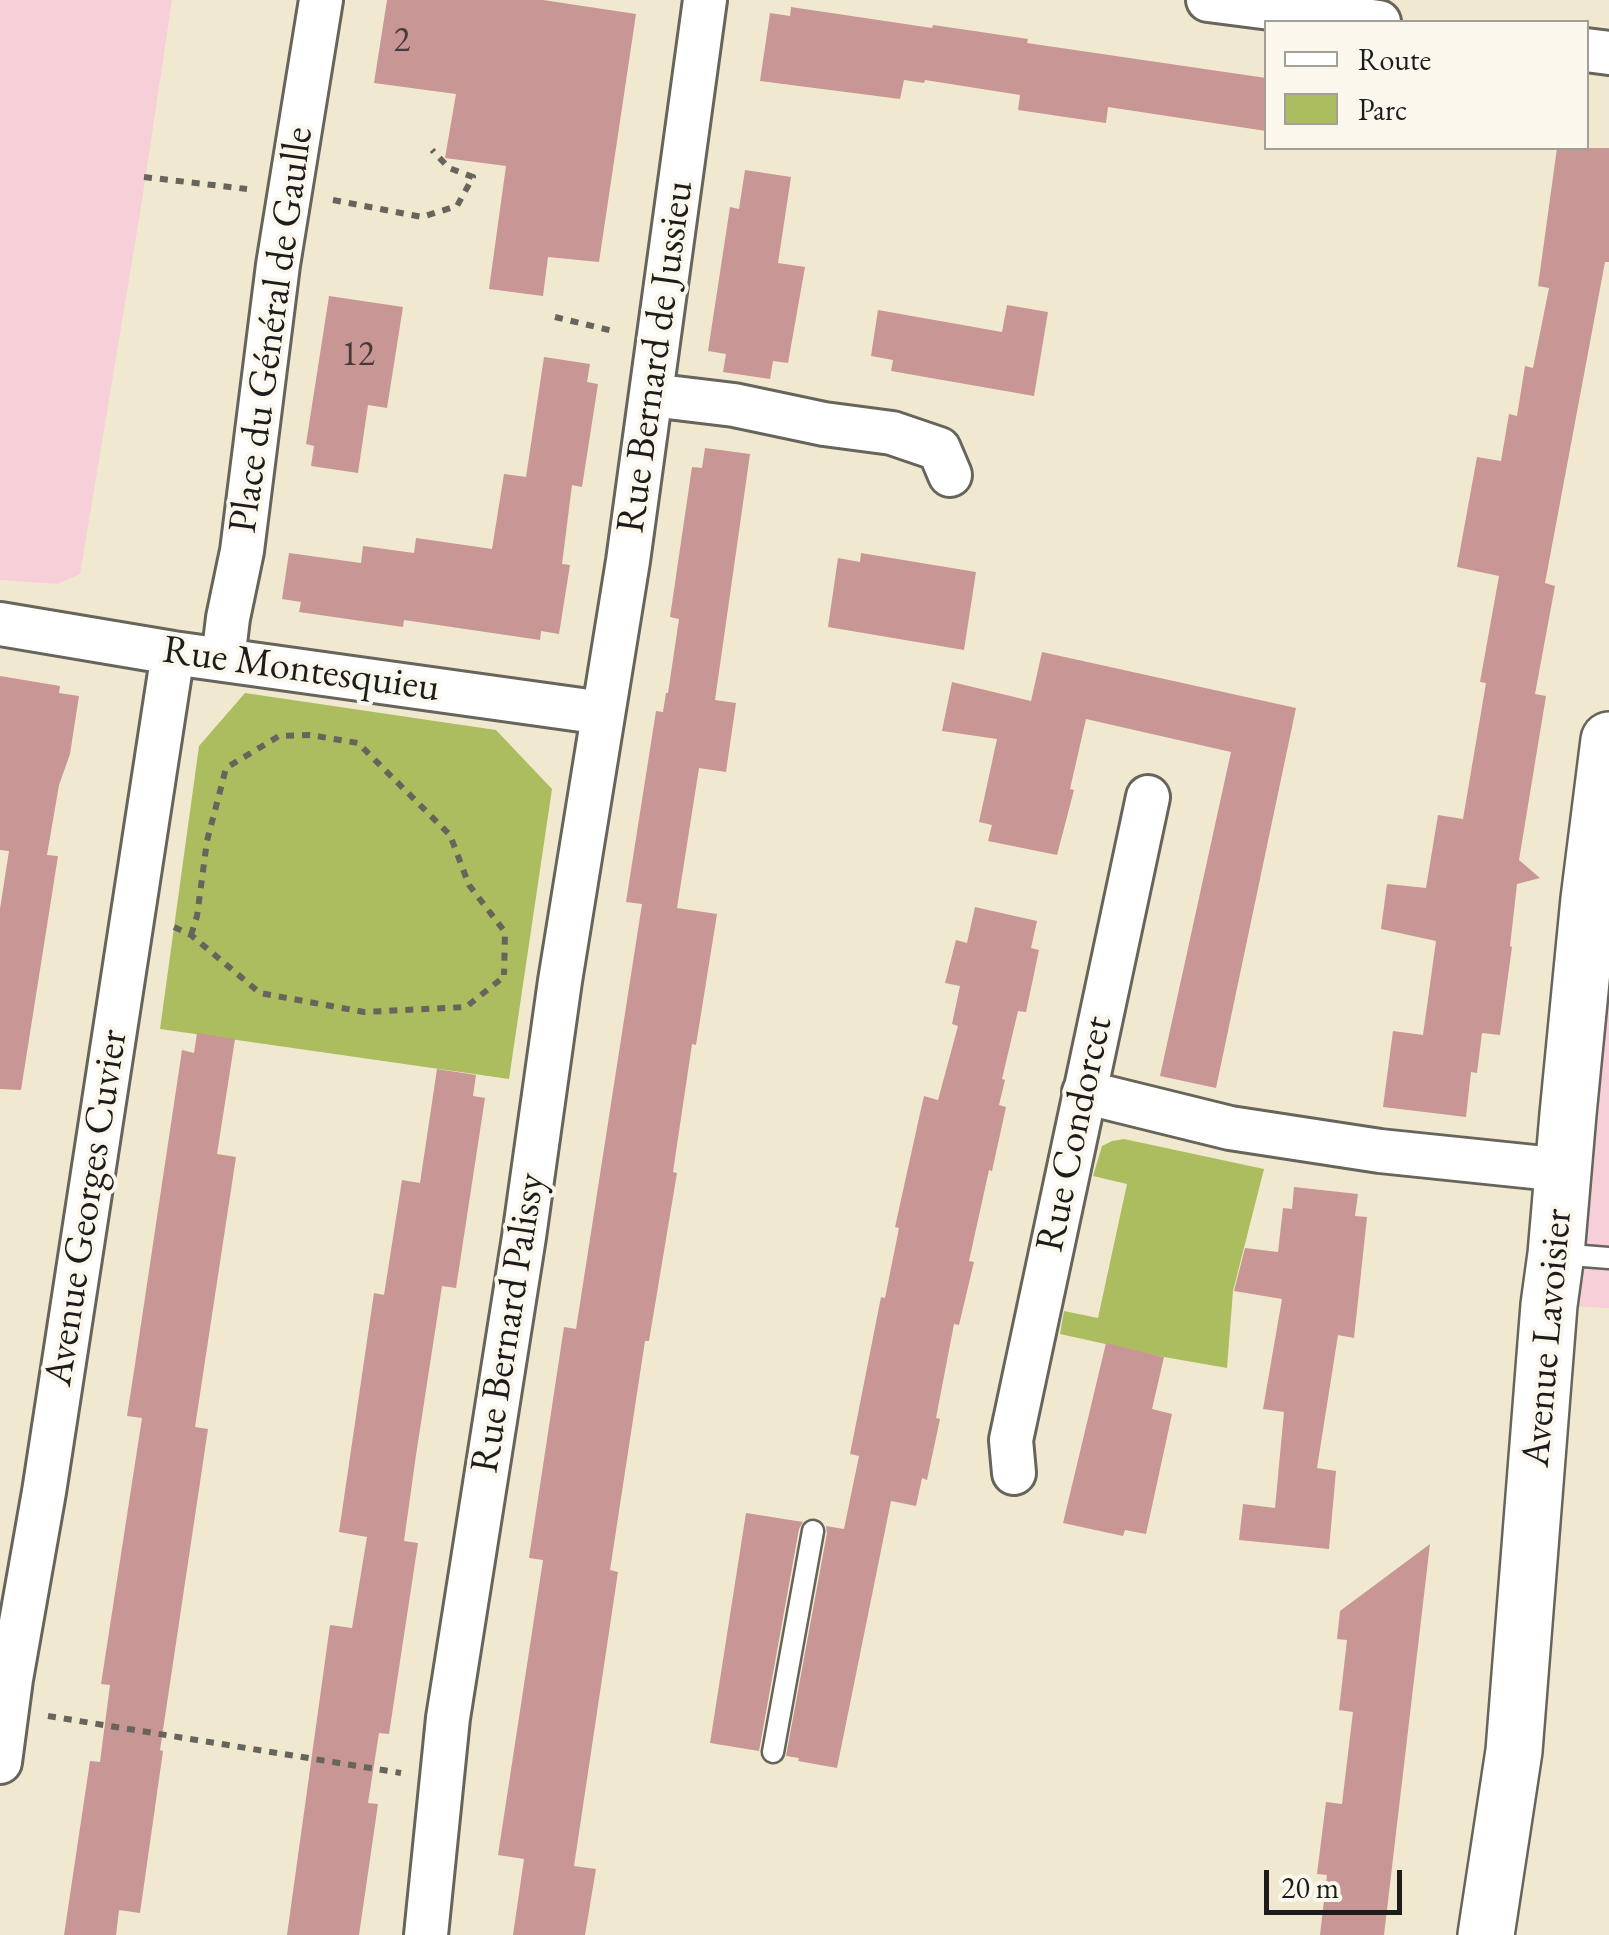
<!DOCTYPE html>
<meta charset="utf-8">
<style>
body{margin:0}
#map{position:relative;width:1609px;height:1935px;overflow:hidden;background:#f0e9d0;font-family:"EB Garamond",serif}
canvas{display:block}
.legend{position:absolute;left:1264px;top:20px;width:325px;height:130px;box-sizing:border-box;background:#fbf7ec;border:2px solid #a29f99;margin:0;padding:12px 18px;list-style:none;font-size:30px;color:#1c1c1c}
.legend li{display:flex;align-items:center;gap:20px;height:50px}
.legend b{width:50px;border:2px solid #a29f99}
.scale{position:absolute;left:1264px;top:1870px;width:138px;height:45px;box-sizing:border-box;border:5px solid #1c1c1c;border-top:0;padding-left:12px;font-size:30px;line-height:35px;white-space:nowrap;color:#1c1c1c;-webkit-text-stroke:8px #fbf7ec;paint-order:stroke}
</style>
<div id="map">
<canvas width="1609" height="1935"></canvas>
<ul class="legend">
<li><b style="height:12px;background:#fff"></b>Route</li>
<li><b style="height:28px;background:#acbd60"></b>Parc</li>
</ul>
<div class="scale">20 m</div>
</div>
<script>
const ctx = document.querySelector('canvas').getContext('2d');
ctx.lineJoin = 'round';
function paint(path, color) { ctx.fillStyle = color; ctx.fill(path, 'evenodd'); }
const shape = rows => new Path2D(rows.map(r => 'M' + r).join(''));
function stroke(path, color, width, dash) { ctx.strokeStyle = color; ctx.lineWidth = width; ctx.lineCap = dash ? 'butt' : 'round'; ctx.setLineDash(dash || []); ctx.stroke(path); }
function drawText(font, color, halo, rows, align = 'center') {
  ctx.font = font + ' "EB Garamond",serif'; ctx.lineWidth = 8; ctx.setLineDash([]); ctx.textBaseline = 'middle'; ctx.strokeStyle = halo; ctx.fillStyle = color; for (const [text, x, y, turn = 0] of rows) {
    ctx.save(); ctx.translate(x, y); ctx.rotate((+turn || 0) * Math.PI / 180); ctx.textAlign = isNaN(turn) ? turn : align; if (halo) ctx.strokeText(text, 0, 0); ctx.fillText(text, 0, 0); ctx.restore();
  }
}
paint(shape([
 [0,0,172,0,141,207,80,574,58,584,0,580],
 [1582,983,1609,986,1609,1308,1549,1305]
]), '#f6cfd8');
paint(shape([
 [245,693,496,730,552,789,509,1079,160,1029,199,746],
 [1124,1139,1264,1169,1233,1291,1227,1368,1164,1357,1060,1334,1064,1311,1098,1318,1127,1184,1093,1176,1102,1146,1112,1141]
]), '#acbd60');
paint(shape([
 [387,0,543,0,636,14,599,262,548,257,543,296,489,289,506,166,445,158,456,94,374,83],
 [791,7,932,28,933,25,981,32,1028,39,1027,43,1266,78,1266,131,1108,107,1106,123,1018,110,1020,95,925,80,924,83,904,80,900,99,760,81,770,13,790,16],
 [1557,148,1609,148,1609,262,1605,262,1545,583,1555,586,1535,694,1546,696,1519,860,1540,878,1517,884,1510,946,1512,947,1500,1035,1482,1033,1477,1073,1471,1072,1466,1117,1383,1107,1393,1031,1423,1035,1436,941,1381,929,1387,884,1426,888,1438,815,1463,819,1486,683,1480,682,1499,576,1457,567,1477,457,1501,461,1509,414,1517,416,1525,366,1533,368,1549,288,1538,286],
 [745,170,791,177,778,263,805,267,788,363,773,361,770,379,723,372,726,354,708,351,730,207,739,209],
 [329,296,403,307,387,408,368,405,358,473,311,466,314,446,306,444],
 [1007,305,1048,312,1034,396,891,371,893,360,871,356,878,310,1002,332],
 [544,357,590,364,587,382,598,384,582,487,572,485,562,564,570,565,559,634,541,631,540,640,404,620,403,627,299,612,301,602,282,599,289,553,361,563,363,546,414,553,416,538,492,549,504,474,526,477],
 [705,448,750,454,715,700,736,703,726,772,699,768,677,908,717,914,696,1045,692,1044,673,1172,677,1173,649,1341,645,1341,610,1570,618,1572,574,1866,596,1869,585,1935,513,1935,524,1859,498,1855,543,1560,529,1558,564,1327,576,1329,642,904,626,902,656,711,663,712,666,693,668,693,679,619,670,617,692,467,702,468],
 [861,553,976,572,964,650,828,627,838,558,860,562],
 [1042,652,1296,708,1216,1088,1160,1076,1231,752,1086,719,1070,789,1074,790,1057,855,988,841,992,825,979,822,997,739,942,731,952,682,1031,701],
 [0,676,60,686,59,693,79,696,70,754,59,785,47,855,58,856,21,1090,0,1089,0,909,9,851,0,850],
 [975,907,1037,921,1031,948,1039,950,1026,1012,1018,1011,1002,1079,1005,1080,999,1105,1006,1107,992,1171,989,1170,969,1261,974,1262,959,1325,954,1324,936,1418,940,1419,927,1480,922,1478,916,1506,891,1501,837,1768,798,1761,799,1758,786,1756,827,1533,826,1526,844,1529,859,1456,850,1454,881,1297,885,1298,899,1228,895,1227,919,1118,924,1096,938,1100,958,1026,952,1024,960,986,945,983,956,940,967,943],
 [197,1033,235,1039,217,1154,236,1157,195,1427,208,1429,160,1750,163,1751,140,1913,119,1910,116,1935,64,1935,90,1761,100,1762,110,1685,101,1684,142,1418,127,1416,134,1371,182,1050,194,1053],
 [437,1069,476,1075,473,1096,485,1098,456,1288,442,1286,416,1455,404,1541,418,1543,389,1734,379,1733,368,1803,378,1804,359,1935,287,1935,330,1625,352,1628,367,1537,339,1532,374,1293,384,1295,402,1180,420,1183],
 [1294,1187,1358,1194,1355,1216,1367,1217,1354,1338,1338,1335,1317,1468,1336,1471,1329,1549,1239,1540,1243,1504,1275,1508,1284,1412,1263,1409,1282,1299,1234,1291,1245,1248,1278,1252,1283,1208,1292,1209],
 [1106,1343,1164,1357,1152,1409,1172,1414,1146,1534,1125,1530,1123,1536,1063,1523],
 [746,1513,803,1522,799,1529,759,1751,710,1743],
 [1430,1544,1384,1935,1320,1935,1327,1875,1317,1874,1326,1802,1342,1804,1353,1712,1339,1710,1347,1640,1337,1639,1340,1611]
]), '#c89695');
const service = shape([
 [1558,1254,1609,1258],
 [773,1752,813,1531]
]);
const minor = shape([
 [1208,0,1379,22],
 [1586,50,1609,53],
 [651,395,734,405,824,424,892,433,939,449,950,475],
 [0,624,173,653,603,713],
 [223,660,228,618,242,551,278,265,321,0],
 [1084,1092,1230,1128,1380,1151,1563,1170],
 [1014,1473,1011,1440,1148,797],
 [0,1762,11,1679,44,1492,173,653],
 [426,1935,448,1718,524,1237,560,981,628,561,705,0]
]);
const secondary = shape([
 [1486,1935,1514,1751,1549,1305,1556,1254,1568,1114,1589,899,1609,740]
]);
stroke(service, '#66645b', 25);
stroke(minor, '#66645b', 48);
stroke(secondary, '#66645b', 60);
stroke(shape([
 [144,177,247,189],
 [333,200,422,217,457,206,473,177,449,168,432,150],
 [555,317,617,332],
 [174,927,191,935,260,993,364,1012,466,1007,506,975],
 [191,935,197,916,207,841,226,768,279,736,310,735,358,743,450,835,469,885,505,932,504,975],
 [48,1716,401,1773]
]), '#66645b', 6, [8, 8]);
stroke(service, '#fff', 20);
stroke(minor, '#fff', 42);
stroke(secondary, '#fff', 55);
drawText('35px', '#473a3a', null, [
 ["2",402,41],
 ["12",358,355]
]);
drawText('40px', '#1c1c1c', '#fbf7ec', [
 ["Place du Général de Gaulle",272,330,-82],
 ["Rue Bernard de Jussieu",656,357,-82],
 ["Rue Montesquieu",301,670,8],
 ["Rue Condorcet",1075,1134,-78],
 ["Avenue Georges Cuvier",87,1208,-81],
 ["Rue Bernard Palissy",509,1323,-81],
 ["Avenue Lavoisier",1548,1338,-85]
]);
</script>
